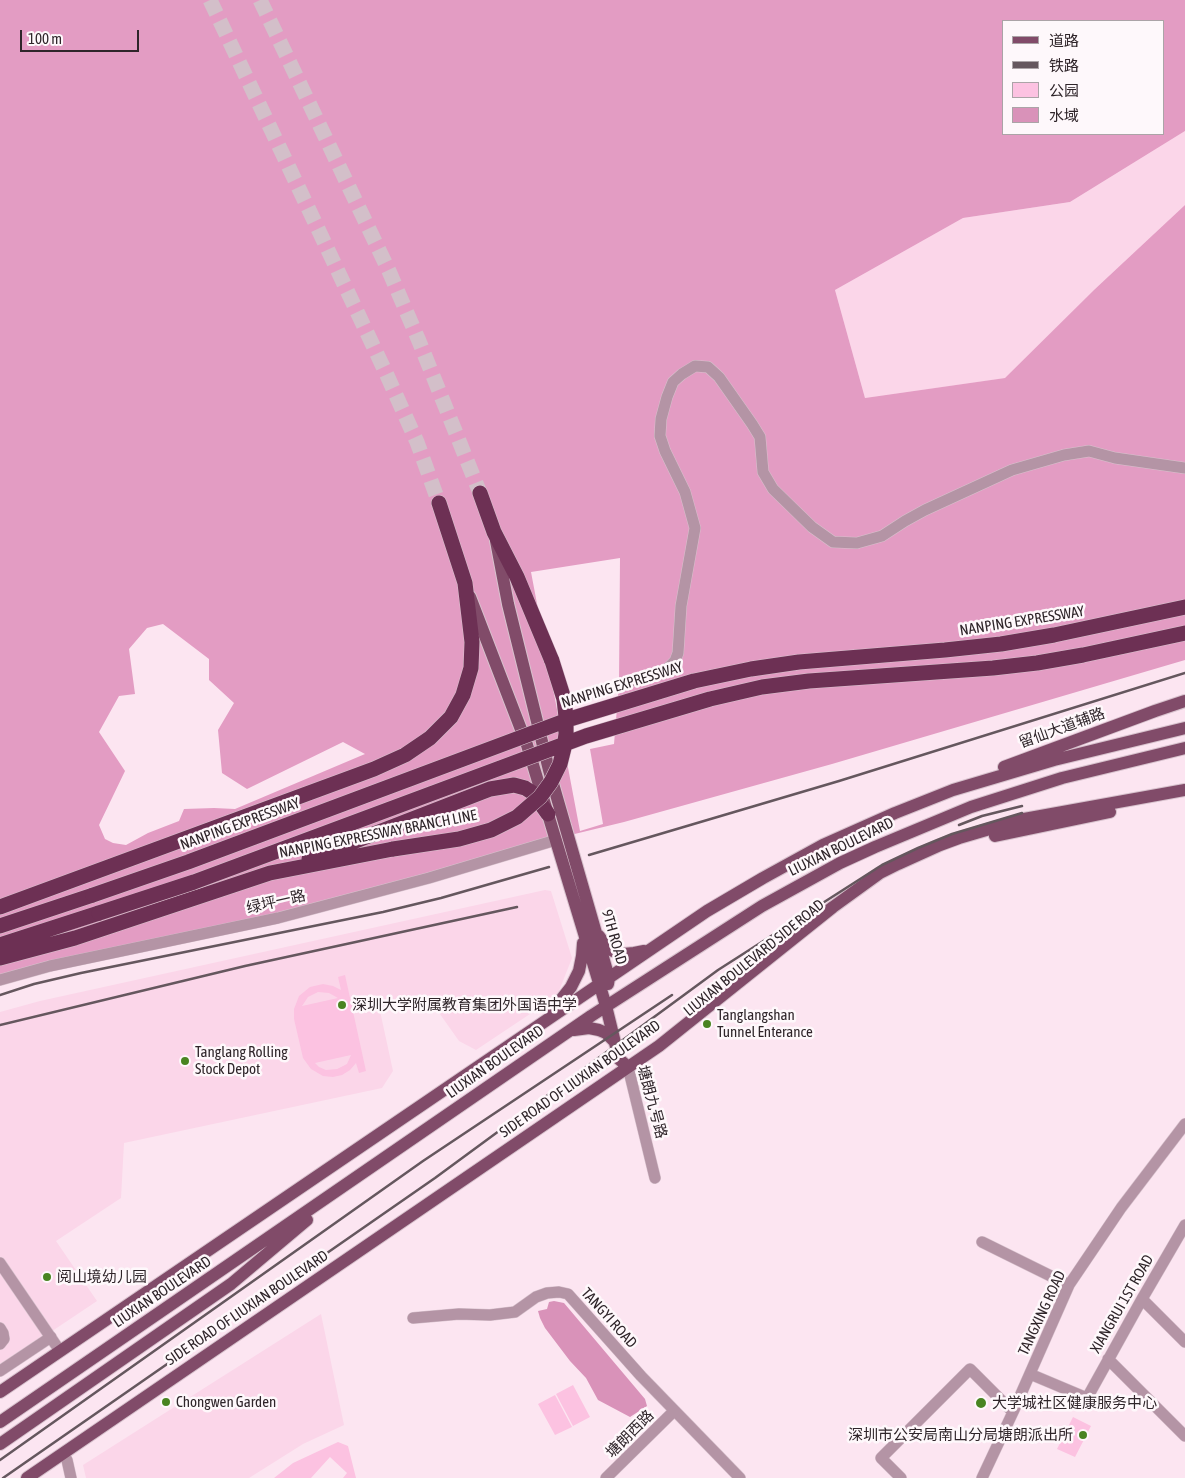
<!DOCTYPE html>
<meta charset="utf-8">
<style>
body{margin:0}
#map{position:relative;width:1185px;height:1478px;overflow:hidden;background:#fce5f1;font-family:"Asap Condensed","Noto Sans SC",sans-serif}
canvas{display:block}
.legend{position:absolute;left:1002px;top:20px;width:162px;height:115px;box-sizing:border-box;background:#fef8fb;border:1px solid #aba4a7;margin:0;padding:6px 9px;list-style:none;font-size:15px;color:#2f252a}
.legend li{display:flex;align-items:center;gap:10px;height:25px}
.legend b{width:25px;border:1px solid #aba4a7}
.scale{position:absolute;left:20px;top:30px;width:119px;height:22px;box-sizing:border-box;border:2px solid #2f252a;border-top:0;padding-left:6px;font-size:15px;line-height:18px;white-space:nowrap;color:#2f252a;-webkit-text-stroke:4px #fef8fb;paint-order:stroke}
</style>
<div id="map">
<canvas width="1185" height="1478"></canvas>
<ul class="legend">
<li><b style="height:6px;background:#814b69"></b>道路</li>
<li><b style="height:6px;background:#65575e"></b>铁路</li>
<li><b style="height:14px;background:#fcc2e1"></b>公园</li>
<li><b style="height:14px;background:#d992b9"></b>水域</li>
</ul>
<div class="scale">100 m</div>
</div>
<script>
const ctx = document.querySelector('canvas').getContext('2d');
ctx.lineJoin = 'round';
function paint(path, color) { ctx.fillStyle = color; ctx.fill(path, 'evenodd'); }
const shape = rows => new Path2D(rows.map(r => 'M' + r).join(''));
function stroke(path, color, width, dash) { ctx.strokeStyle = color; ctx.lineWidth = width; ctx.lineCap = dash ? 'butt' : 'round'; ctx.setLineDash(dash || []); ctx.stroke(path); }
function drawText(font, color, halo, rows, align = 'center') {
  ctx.font = font + ' "Asap Condensed","Noto Sans SC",sans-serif'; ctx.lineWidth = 5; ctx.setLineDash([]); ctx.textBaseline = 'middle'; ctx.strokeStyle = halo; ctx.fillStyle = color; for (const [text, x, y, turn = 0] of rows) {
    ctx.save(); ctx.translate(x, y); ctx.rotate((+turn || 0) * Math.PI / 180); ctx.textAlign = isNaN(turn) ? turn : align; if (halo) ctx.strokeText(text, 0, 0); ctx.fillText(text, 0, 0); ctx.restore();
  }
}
paint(shape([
 [1185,131,1185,205,1095,289,1006,378,865,398,835,290,963,218,1070,202],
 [545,890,551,891,572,958,557,996,476,1050,459,1041,430,1000,380,1011,393,1071,382,1088,124,1143,121,1198,56,1241,97,1301,0,1366,0,1012,40,1001],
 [321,1314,344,1425,303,1444,249,1478,86,1478,83,1465]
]), '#fbd6e9');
paint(shape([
 [345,975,366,1071,359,1073,356,1063,350,1070,342,1075,333,1077,323,1076,311,1069,303,1058,294,1019,294,1009,299,996,310,987,323,984,333,986,341,990,338,977],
 [318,992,329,993,338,998,302,1006,308,997],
 [351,1055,347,1064,337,1069,326,1070,319,1067,315,1063],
 [573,1385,590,1417,573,1426,556,1394],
 [555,1395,572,1427,555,1435,538,1404],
 [1073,1417,1091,1426,1075,1457,1057,1449],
 [338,1442,348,1446,356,1478,343,1478,347,1473,330,1457,311,1478,274,1478,293,1463]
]), '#fcc2e1');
paint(shape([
 [0,0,1185,0,1185,131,1070,202,963,218,835,290,865,398,1005,378,1095,289,1185,205,1185,660,832,764,624,822,554,839,277,914,0,979],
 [1004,21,1164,21,1164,134,1004,134],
 [620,558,619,684,614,744,590,749,603,824,580,831,531,572],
 [163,624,209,659,209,680,234,703,218,730,222,773,247,789,343,742,365,754,235,809,214,808,184,809,179,821,148,833,126,845,113,843,105,839,99,825,125,771,99,732,119,696,135,694,129,649,147,628]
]), '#e39cc3');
paint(shape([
 [554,1301,564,1303,645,1399,647,1406,630,1417,598,1400,586,1378,570,1361,545,1328,540,1318,538,1311,547,1309,549,1302]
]), '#d992b9');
stroke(shape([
 [210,0,386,373,417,442,439,503],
 [260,0,389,271,419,341,480,493]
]), '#d3bfc9', 15, [15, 8]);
const minor = shape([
 [619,684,654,676,666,670,675,661,678,653,681,606,695,528,685,492,665,451,660,436,661,419,667,397,673,382,682,374,695,366,708,367,719,377,752,424,760,437,763,472,773,489,812,527,833,542,857,543,882,536,905,521,925,510,1012,470,1064,455,1089,451,1115,458,1185,468],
 [0,980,50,966,278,918,429,878,556,840],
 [628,1067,655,1178],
 [982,1242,1069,1285],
 [0,1263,60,1351],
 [1142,1299,1185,1342],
 [413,1318,459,1314,490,1315,515,1312,536,1297,547,1293,559,1292,568,1294,641,1376,740,1478],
 [0,1328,3,1333,4,1339,0,1344],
 [1108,1359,1185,1436],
 [0,1371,51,1337],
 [1030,1374,1087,1398,1142,1299,1185,1225],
 [67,1460,71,1478],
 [606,1478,674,1411],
 [901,1478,881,1458,970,1369,1013,1412],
 [982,1478,1013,1412,1069,1285,1121,1208,1185,1124]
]);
const major = shape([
 [496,541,508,604,549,770,609,978,608,984],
 [470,597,527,745,606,1006,619,1059,628,1067],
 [1004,767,1155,711,1185,701],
 [995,836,1110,812],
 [599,936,607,947,613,951,623,954,634,953,644,951],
 [552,1011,571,987,579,971,582,956,583,943],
 [574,1030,589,1028,599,1030,606,1033,615,1042],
 [0,1392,707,911,763,878,823,845,895,813,953,790,1054,760,1185,728],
 [0,1422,591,1016,762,906,840,863,875,847,971,807,1062,778,1185,748],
 [0,1444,231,1284,307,1220],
 [27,1478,659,1046,833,907,880,873,898,864,940,845,959,838,1024,819,1185,790]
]);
const highway = shape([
 [480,493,494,532,517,577,552,661],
 [309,859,490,789,514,785,525,788,533,793,548,814],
 [0,907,374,769,405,755,430,738,451,717,463,695,471,668,472,642,465,583,439,503],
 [0,926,93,895],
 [0,945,99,913],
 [0,958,75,938,270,873,393,849]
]);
stroke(minor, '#d7c2cd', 12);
stroke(major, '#d7c2cd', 14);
stroke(highway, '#d7c2cd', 16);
stroke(minor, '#b494a5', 11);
stroke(major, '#814b69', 12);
stroke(highway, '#6d3054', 15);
stroke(shape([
 [959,825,982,816,1022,806],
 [589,855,839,781,1185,673],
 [0,995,34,984,81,973,383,912,441,898,549,867],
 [0,1025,245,966,517,907],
 [0,1460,423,1161,672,995],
 [3,1478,435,1178,718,970,882,865,918,848,952,834,1022,813]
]), '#65575e', 2.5);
const highwayBridge = shape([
 [393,849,459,839,491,830,517,817,540,797,551,782,560,764,564,748,566,734,566,717,564,699,552,661],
 [93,895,188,862,570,719,694,681,751,669,799,662,945,650,1001,644,1054,635,1185,607],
 [99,913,194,882,586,736,710,699,762,687,809,681,993,668,1037,663,1083,655,1185,633]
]);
stroke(highwayBridge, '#d7c2cd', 16, []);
stroke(highwayBridge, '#6d3054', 15);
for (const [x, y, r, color] of [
 [342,1005,5,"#498421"],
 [707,1024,5,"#498421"],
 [185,1061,5,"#498421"],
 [47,1277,5,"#498421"],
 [166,1402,5,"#498421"],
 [981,1403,6,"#498421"],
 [1083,1435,5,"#498421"]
]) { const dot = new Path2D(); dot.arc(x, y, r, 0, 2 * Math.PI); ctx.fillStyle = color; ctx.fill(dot); stroke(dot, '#fef8fb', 2); }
drawText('15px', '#2f252a', '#fef8fb', [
 ["NANPING EXPRESSWAY",1022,621,-9],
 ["NANPING EXPRESSWAY",622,685,-17],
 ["留仙大道辅路",1062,728,-20],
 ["NANPING EXPRESSWAY",240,824,-20],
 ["NANPING EXPRESSWAY BRANCH LINE",378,834,-11],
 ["LIUXIAN BOULEVARD",841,847,-26],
 ["绿坪一路",276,902,-13],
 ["9TH ROAD",614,937,74],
 ["LIUXIAN BOULEVARD SIDE ROAD",754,958,-39],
 ["LIUXIAN BOULEVARD",495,1062,-35],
 ["SIDE ROAD OF LIUXIAN BOULEVARD",580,1079,-35],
 ["塘朗九号路",652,1102,75],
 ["LIUXIAN BOULEVARD",162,1292,-34],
 ["XIANGRUI 1ST ROAD",1122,1304,-60],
 ["SIDE ROAD OF LIUXIAN BOULEVARD",247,1308,-34],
 ["TANGXING ROAD",1042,1313,-65],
 ["TANGYI ROAD",609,1318,48],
 ["塘朗西路",630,1434,-45]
]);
drawText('15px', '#2f252a', '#fef8fb', [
 ["深圳大学附属教育集团外国语中学",352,1005],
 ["Tanglangshan",717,1015],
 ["Tunnel Enterance",717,1032],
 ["Tanglang Rolling",195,1052],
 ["Stock Depot",195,1069],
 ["阅山境幼儿园",57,1277],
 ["Chongwen Garden",176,1402],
 ["大学城社区健康服务中心",992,1403],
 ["深圳市公安局南山分局塘朗派出所",1073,1435,"right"]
], 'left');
</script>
